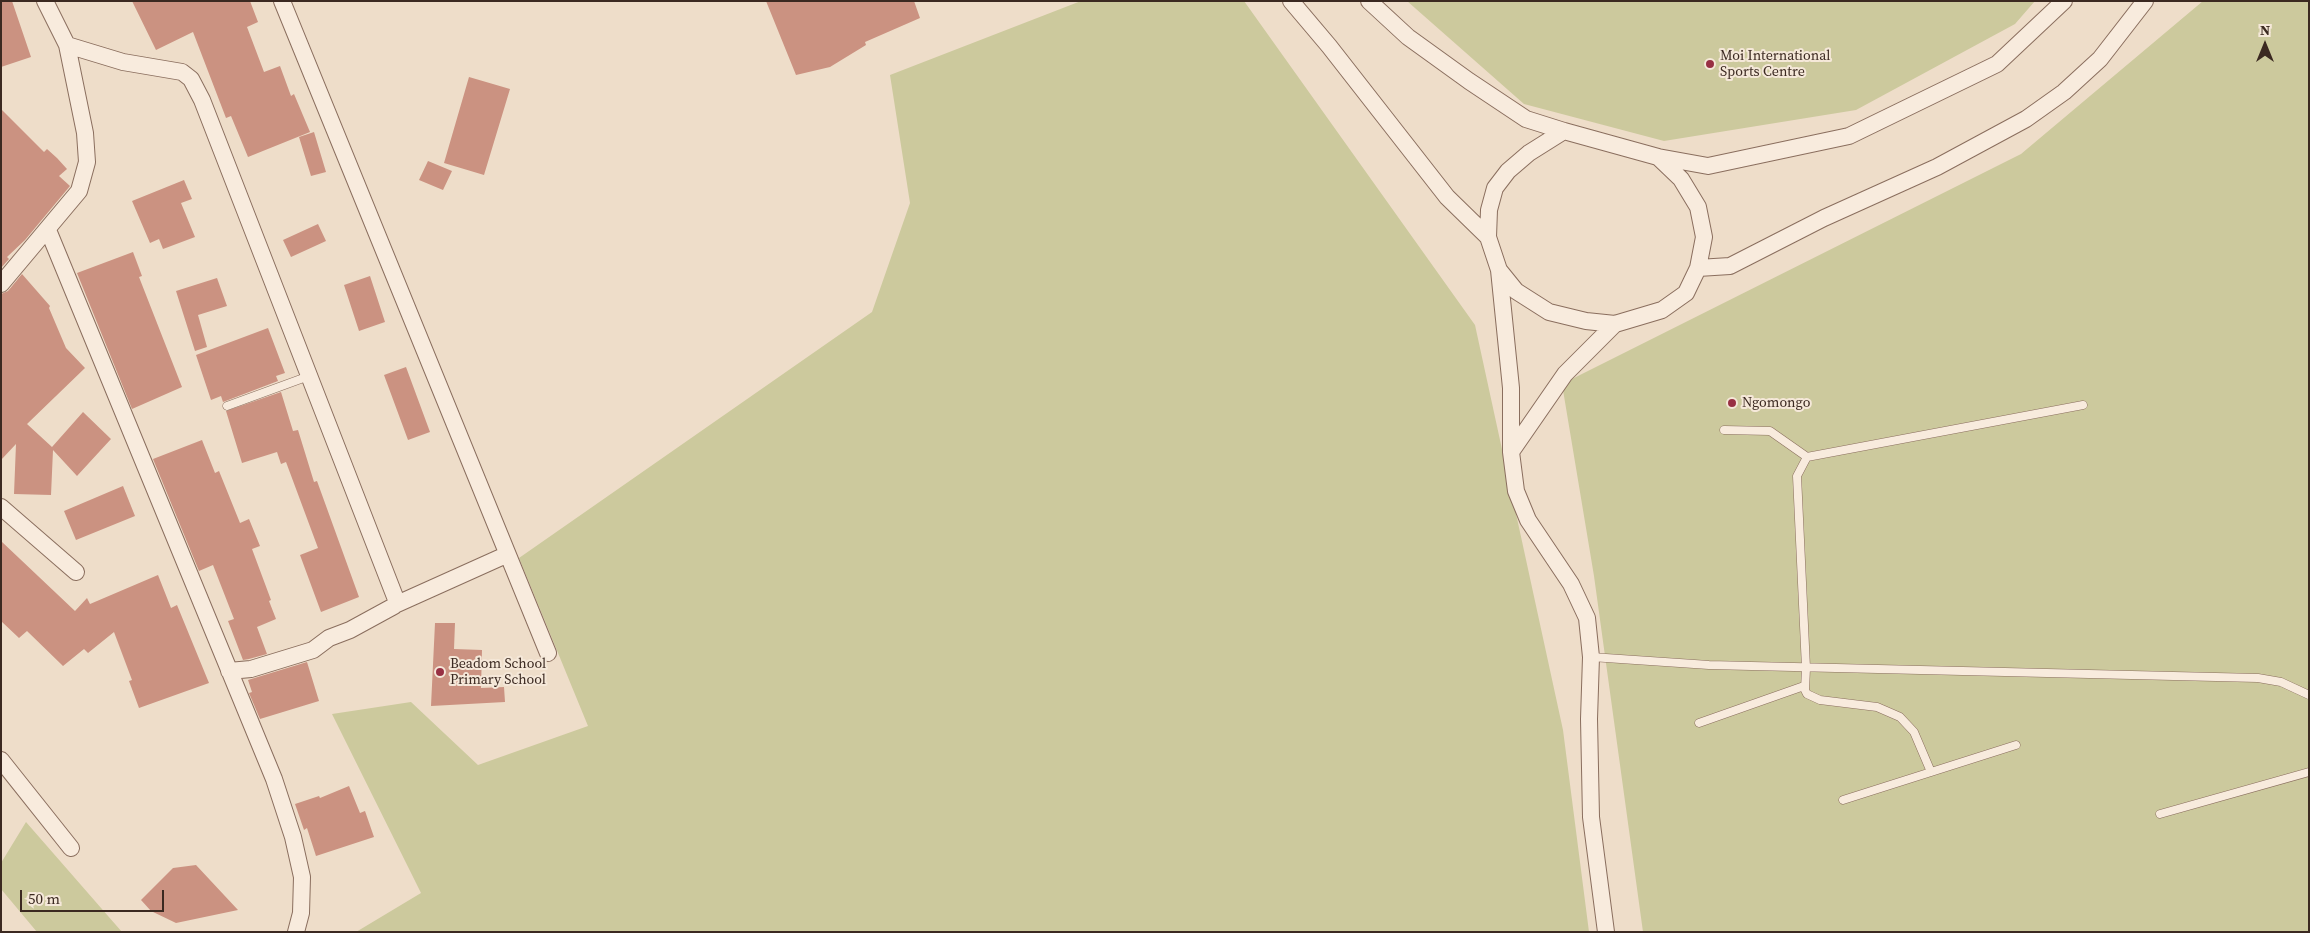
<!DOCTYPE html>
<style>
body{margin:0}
#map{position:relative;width:2310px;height:933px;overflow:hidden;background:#eeddc9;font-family:"Source Serif 4",serif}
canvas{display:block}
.frame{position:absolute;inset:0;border:2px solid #3b2921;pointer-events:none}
.north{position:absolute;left:2240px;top:20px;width:50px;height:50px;-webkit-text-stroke:4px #f5e8d9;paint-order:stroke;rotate:0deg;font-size:14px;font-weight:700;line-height:20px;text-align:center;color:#3b2921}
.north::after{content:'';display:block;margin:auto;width:18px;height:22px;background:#3b2921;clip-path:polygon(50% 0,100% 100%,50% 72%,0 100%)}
.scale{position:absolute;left:20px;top:890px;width:144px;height:22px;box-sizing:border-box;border:2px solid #3b2921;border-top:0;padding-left:6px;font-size:15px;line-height:18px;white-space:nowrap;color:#3b2921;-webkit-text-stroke:4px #f5e8d9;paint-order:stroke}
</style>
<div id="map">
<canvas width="2310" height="933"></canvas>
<div class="frame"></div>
<div class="north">N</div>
<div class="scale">50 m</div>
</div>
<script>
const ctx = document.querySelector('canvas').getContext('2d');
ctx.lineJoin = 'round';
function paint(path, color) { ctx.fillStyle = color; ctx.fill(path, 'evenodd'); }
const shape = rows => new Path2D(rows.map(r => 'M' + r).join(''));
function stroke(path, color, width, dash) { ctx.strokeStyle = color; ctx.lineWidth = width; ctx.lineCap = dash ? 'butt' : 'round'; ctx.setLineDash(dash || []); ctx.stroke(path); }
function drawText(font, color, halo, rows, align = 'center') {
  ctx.font = font + ' "Source Serif 4",serif'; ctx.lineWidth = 4; ctx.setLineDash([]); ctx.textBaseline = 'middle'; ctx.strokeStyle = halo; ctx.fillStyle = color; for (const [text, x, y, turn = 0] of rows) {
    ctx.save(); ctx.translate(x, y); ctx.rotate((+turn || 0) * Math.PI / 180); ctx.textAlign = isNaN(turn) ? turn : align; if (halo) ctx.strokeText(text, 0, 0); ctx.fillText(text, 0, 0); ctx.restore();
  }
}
paint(shape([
 [1081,1,1244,1,1475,325,1563,730,1589,932,356,932,421,893,332,714,411,702,478,765,588,726,519,558,872,312,910,203,890,75],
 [1407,1,2035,1,2015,24,1856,110,1664,141,1524,104],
 [2203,1,2309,1,2309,932,1643,932,1594,576,1562,384,2021,154],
 [26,822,122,932,37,932,1,889,1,863]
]), '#ccc99d');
paint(shape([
 [1,1,12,1,31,57,1,67],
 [132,1,250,1,258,22,247,27,264,72,280,66,291,96,294,94,310,132,248,157,231,116,226,118,193,32,156,50],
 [766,1,914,1,920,18,865,42,866,45,830,67,796,75],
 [469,77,510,89,484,175,444,163],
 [1,109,44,152,47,149,57,158,67,169,59,176,70,186,25,240,7,257,9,259,1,268],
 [314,132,326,172,311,176,299,137],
 [428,161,452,171,443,190,419,180],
 [184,180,192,199,181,203,195,237,163,249,159,239,150,243,132,201],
 [318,224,326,241,291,257,283,240],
 [133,252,142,276,139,277,182,387,132,409,77,273],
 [22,274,50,306,49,308,66,348,85,368,27,424,52,447,83,412,111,439,77,476,53,450,51,495,14,494,16,444,1,460,1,294,8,291],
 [370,276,385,322,359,331,344,285],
 [217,278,227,306,198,315,207,347,195,351,176,291],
 [268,328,285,373,276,376,278,381,223,402,221,396,211,400,196,355],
 [406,367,430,432,408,440,384,375],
 [281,392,293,431,298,430,314,482,317,481,359,597,321,612,300,555,318,548,286,462,281,464,277,452,242,463,226,411],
 [202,440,215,473,219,471,240,523,249,519,260,546,252,549,271,600,269,601,276,619,257,627,267,654,249,659,243,660,228,621,234,619,213,565,199,571,153,459],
 [123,486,135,516,76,540,64,511],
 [1,541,75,611,87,598,90,604,158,575,171,608,177,605,209,683,139,708,129,681,132,680,114,632,88,653,84,649,63,666,27,631,19,638,1,621],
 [435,623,455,623,454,649,482,650,481,688,504,687,505,702,431,706],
 [307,662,319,701,260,719,249,693,252,692,248,680],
 [349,786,360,813,365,811,374,837,316,856,307,828,304,830,295,804,319,796,320,798],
 [196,865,238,910,176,923,151,911,141,900,173,868]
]), '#cb9281');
const service = shape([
 [227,406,309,376],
 [1724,430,1770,431,1807,457],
 [1591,657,1709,665,2258,678,2281,682,2309,695],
 [1699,723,1804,686],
 [1931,772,1914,732,1900,717,1877,707,1820,700,1807,694,1805,690,1806,668,1797,476,1807,457,2083,405],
 [1843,800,2016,745],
 [2160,814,2309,772]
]);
const minor = shape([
 [282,1,548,653],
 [1291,1,1329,46,1447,197,1488,237],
 [1369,1,1408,37,1469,81,1526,119,1564,131],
 [67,45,123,62,182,72,191,79,202,100,397,602,394,606,350,630,329,638,313,650,251,669,229,671],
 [1564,131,1658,157,1681,179,1698,207,1704,237,1698,268,1686,293,1662,310,1615,324,1586,321,1549,312,1516,291,1499,270,1488,237,1489,210,1495,188,1508,171,1529,153,1564,131],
 [1658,157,1708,166,1849,136,1997,64,2064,1],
 [48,230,274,779,293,837,302,877,301,913,296,932],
 [1698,268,1730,266,1824,218,1937,167,2026,119,2064,92,2100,59,2145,1],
 [1499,270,1511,388,1511,452,1516,491,1528,520,1571,584,1587,618,1591,657,1589,719,1591,817,1606,932],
 [1,284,79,191,87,162,85,133,67,45,45,1],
 [1511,452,1565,374,1615,324],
 [1,507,76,572],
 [397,604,506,555],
 [1,760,71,848]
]);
stroke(service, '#8a6e5e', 9);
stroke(minor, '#8a6e5e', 18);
stroke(service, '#f8ebdd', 8);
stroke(minor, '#f8ebdd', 16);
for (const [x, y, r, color] of [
 [1710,64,5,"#983043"],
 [1732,403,5,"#983043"],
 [440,672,5,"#983043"]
]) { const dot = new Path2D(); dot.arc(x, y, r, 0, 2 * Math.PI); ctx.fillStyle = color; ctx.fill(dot); stroke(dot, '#f5e8d9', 2); }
drawText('14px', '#3b2921', '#f5e8d9', [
 ["Moi International",1720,56],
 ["Sports Centre",1720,72],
 ["Ngomongo",1742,403],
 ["Beadom School",450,664],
 ["Primary School",450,680]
], 'left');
</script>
